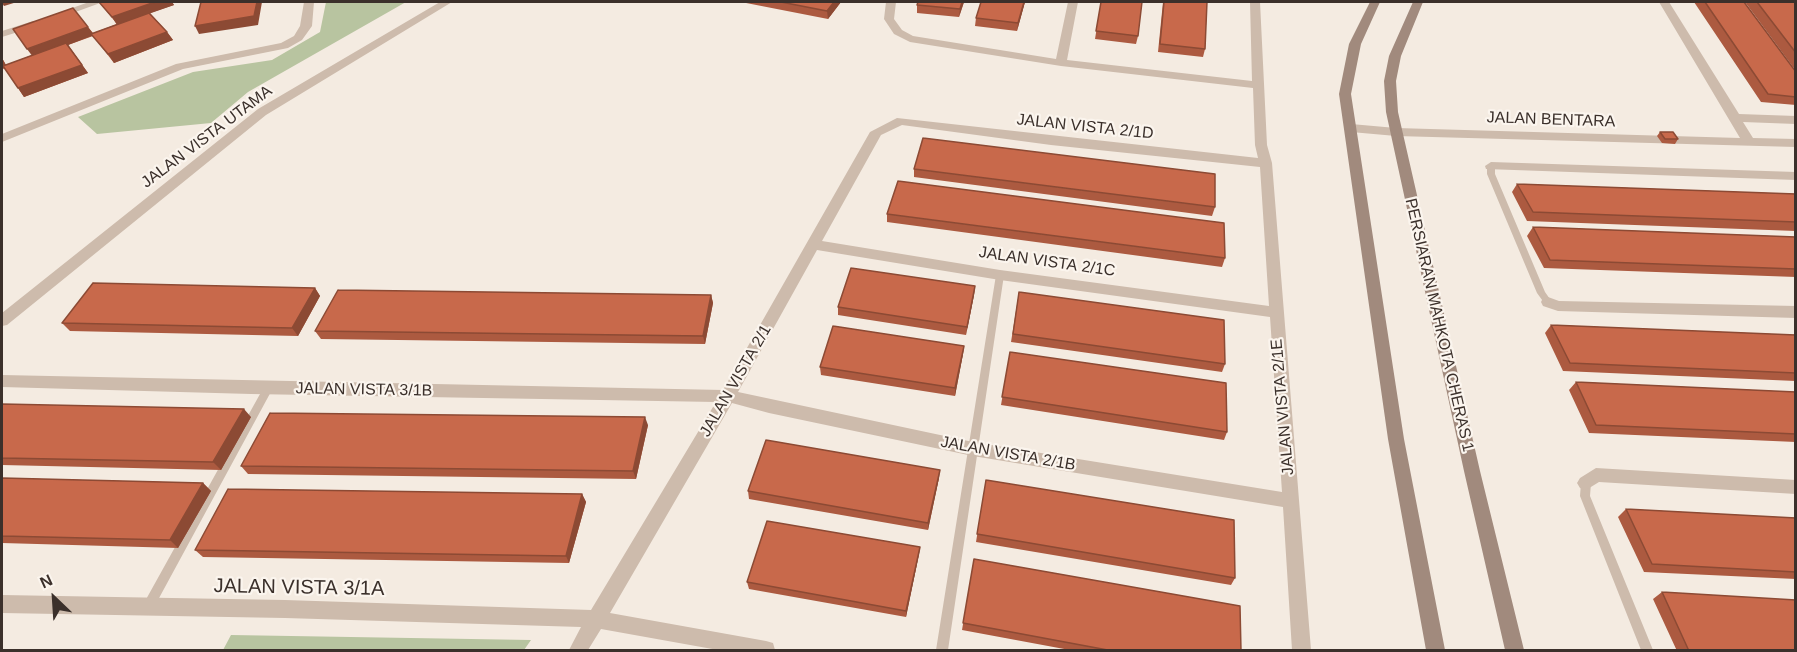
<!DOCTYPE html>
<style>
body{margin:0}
#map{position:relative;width:1797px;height:652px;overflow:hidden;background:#f4ebe1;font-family:Helvetica,sans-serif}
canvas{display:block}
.frame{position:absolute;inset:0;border:3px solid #3b302b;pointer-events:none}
.north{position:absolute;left:24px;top:568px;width:60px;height:60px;-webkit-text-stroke:4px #fbf5ee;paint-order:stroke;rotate:335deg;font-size:16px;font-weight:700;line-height:24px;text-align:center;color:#3b302b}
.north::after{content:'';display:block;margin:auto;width:21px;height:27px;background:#3b302b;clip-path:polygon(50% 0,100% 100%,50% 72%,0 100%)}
</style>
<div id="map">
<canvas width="1797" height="652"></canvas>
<div class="frame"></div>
<div class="north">N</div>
</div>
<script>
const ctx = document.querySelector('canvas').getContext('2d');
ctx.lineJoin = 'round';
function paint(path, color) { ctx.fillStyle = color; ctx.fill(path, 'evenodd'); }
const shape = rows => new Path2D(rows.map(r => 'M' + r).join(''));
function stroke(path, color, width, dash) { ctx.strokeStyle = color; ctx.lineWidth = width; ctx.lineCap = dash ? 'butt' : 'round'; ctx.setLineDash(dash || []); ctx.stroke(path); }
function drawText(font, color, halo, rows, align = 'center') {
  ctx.font = font + ' Helvetica,sans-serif'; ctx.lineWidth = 4.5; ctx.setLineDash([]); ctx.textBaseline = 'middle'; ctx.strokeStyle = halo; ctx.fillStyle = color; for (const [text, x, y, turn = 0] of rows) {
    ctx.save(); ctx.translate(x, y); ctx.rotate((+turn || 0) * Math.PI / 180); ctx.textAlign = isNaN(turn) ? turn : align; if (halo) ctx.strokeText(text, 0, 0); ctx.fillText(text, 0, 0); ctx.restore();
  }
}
paint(shape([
 [326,2,406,2,248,92,211,123,97,134,78,117,193,72,272,60,320,32],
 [231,635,531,640,524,650,223,650]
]), '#b8c4a0');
paint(shape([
 [1491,163,1495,166,1495,174,1545,292,1552,302,1551,304,1545,304,1537,293,1487,174,1487,166,1491,163],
 [1000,272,1004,275,948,650,936,650,996,275,1000,272],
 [268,384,271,385,273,388,152,611,148,612,144,611,142,607,144,603,265,385,268,384],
 [1586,479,1590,480,1591,483,1590,496,1653,650,1641,650,1580,496,1581,483,1582,480,1586,479]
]), '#cdbbac');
paint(shape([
 [89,2,103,2,59,18,51,18,50,16,89,2],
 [304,2,314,2,312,26,302,40,288,48,183,69,2,142,2,134,176,64,281,43,294,36,300,26,304,2],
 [440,2,452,2,266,115,7,325,2,326,2,313,258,109,440,2],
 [886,2,896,2,894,19,902,30,913,36,1056,59,1068,2,1078,2,1067,60,1252,81,1250,2,1260,2,1267,145,1272,163,1311,650,1292,650,1283,507,973,456,769,413,732,403,610,613,766,641,773,643,775,650,718,650,601,629,588,650,569,650,581,627,285,618,2,613,2,595,285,600,591,610,716,402,251,394,2,387,2,375,723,390,870,132,897,118,1258,158,1255,145,1253,88,1061,66,910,42,894,34,884,19,886,2],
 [902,125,1051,145,1260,167,1269,306,1000,270,822,241,881,135,902,125],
 [817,250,1000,280,1270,317,1282,492,973,442,738,392,817,250],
 [1659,2,1669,2,1739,114,1796,116,1796,124,1743,122,1753,138,1796,139,1796,147,1396,136,1351,132,1345,128,1351,124,1396,128,1740,138,1659,2],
 [33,21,39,24,37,26,2,37,2,31,33,21],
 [1491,162,1796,172,1796,180,1486,169,1485,166,1491,162],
 [1548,297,1559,301,1796,306,1796,318,1558,311,1543,306,1541,302,1543,298,1548,297],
 [1596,468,1796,480,1796,494,1599,482,1586,490,1580,488,1577,483,1580,478,1596,468]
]), '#cdbbac');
paint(shape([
 [1370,2,1380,2,1361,44,1351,94,1404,439,1445,650,1426,650,1388,439,1339,94,1349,44,1370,2],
 [1413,2,1423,2,1401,56,1396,81,1398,112,1480,471,1524,650,1505,650,1464,471,1386,112,1384,81,1389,56,1413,2]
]), '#a18a7d');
paint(shape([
 [99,2,172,2,174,5,150,13,167,32,173,40,114,63,93,36,68,45,88,73,24,97,18,88,5,68,2,69,2,58,6,65,32,55,88,27,93,33,117,24],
 [741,2,841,2,828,19],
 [918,2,964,2,959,17,917,13,917,5],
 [1025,2,1017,31,975,26,976,18],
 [1101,2,1138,36,1136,44,1095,39],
 [1163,2,1207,2,1205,49,1203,57,1158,52],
 [1694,2,1744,2,1796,72,1796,105,1761,102],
 [1745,2,1795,2,1796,3,1796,71],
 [1660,132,1678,139,1675,144,1662,143,1657,136],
 [914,169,1215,207,1212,216,914,177],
 [1517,184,1796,194,1796,231,1527,221,1512,192],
 [887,214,1225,258,1222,267,887,222],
 [1533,227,1796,237,1796,277,1544,268,1527,236],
 [975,286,974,295,966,335,838,315,838,307],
 [315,288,320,296,298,336,70,331,62,323],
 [1019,292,1225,364,1222,372,1011,342],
 [711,295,713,303,705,344,321,339,315,331],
 [1551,325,1796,335,1796,381,1563,371,1545,333],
 [964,346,963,354,955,396,821,375,820,367],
 [1010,352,1227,432,1224,440,1001,405],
 [1576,382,1796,392,1796,442,1589,433,1569,390],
 [2,404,251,417,221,470,2,465],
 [648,425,636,479,248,474,241,466],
 [2,478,203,483,211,491,178,548,2,543],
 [939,478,928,530,749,499,748,491],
 [986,480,1235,578,1231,585,976,542],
 [582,494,586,502,569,563,203,557,195,550],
 [1626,509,1796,518,1796,579,1644,572,1618,517],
 [920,547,919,554,906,617,749,589,747,582],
 [974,559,1241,651,1075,651,962,630],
 [1662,592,1796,651,1677,651,1653,599]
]), '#ac5a40');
paint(shape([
 [2,2,17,2,4,6,2,3],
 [155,2,172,2,174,5,117,25,112,17],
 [257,2,262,2,258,25,199,34,195,26],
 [834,2,841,2,828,19,827,11],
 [962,2,964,2,959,17,960,9],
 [1024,2,1025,2,1017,31,1018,23],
 [88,27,94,35,68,45,88,73,24,97,18,88,33,57,27,49],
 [167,32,173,40,114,63,108,54],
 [2,58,7,67,2,69],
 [975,286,974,295,966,335,967,327],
 [315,288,320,296,298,336,292,328],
 [711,295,713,303,705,344,703,336],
 [964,346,963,354,955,396,955,388],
 [244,409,251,417,221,470,213,462],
 [645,417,648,425,636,479,633,471],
 [940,470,939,478,928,530,928,523],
 [203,483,211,491,178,548,170,540],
 [582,494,586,502,569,563,566,556],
 [920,547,919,554,906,617,906,611]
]), '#8c4a34');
const building = shape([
 [99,2,155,2,112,17,99,2],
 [201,2,257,2,254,16,195,26,201,2],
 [781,2,834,2,827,11,781,2],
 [918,2,962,2,960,9,917,5,918,2],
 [981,2,1024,2,1018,23,976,18,981,2],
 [1101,2,1142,2,1138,36,1096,31,1101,2],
 [1164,2,1207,2,1205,49,1160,44,1164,2],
 [1705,2,1744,2,1796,72,1796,97,1768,94,1705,2],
 [1757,2,1795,2,1796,3,1796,53,1757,2],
 [73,8,88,27,27,49,13,29,73,8],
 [149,13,167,32,108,54,91,34,149,13],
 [66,43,82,65,18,88,3,66,66,43],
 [1660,132,1673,132,1678,139,1665,139,1660,132],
 [923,138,1215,174,1215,207,914,169,923,138],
 [898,181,1224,223,1225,258,887,214,898,181],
 [1517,184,1796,194,1796,222,1533,212,1517,184],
 [1533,227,1796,237,1796,269,1550,260,1533,227],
 [851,268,975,286,967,327,838,307,851,268],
 [93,283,315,288,292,328,62,323,93,283],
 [338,290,711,295,703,336,315,331,338,290],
 [1019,292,1224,320,1225,364,1013,334,1019,292],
 [1551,325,1796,335,1796,373,1570,363,1551,325],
 [833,326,964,346,955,388,820,367,833,326],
 [1010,352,1226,383,1227,432,1002,397,1010,352],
 [1576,382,1796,392,1796,434,1596,425,1576,382],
 [2,404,244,409,213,462,2,458,2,404],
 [270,413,645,417,633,471,241,466,270,413],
 [766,440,940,470,928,523,748,491,766,440],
 [2,478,203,483,170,540,2,536,2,478],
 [986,480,1234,520,1235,578,977,534,986,480],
 [228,489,582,494,566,556,195,550,228,489],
 [1626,509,1796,518,1796,572,1652,564,1626,509],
 [767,521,920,547,906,611,747,582,767,521],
 [974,559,1240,606,1241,651,1113,651,963,623,974,559],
 [1662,592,1796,600,1796,651,1689,651,1662,592]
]);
paint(building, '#c8694b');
stroke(building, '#8c4a34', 1.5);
drawText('16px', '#3b302b', '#fbf5ee', [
 ["JALAN BENTARA",1551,120,2],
 ["JALAN VISTA 2/1D",1085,127,6],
 ["JALAN VISTA UTAMA",207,137,-37],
 ["JALAN VISTA 2/1C",1047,262,8],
 ["PERSIARAN MAHKOTA CHERAS 1",1439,325,77],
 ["JALAN VISTA 2/1",736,381,-60],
 ["JALAN VISTA 3/1B",364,390,1],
 ["JALAN VISTA 2/1E",1283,407,-95],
 ["JALAN VISTA 2/1B",1008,454,10]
]);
drawText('20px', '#3b302b', '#fbf5ee', [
 ["JALAN VISTA 3/1A",299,588,1]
]);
</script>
